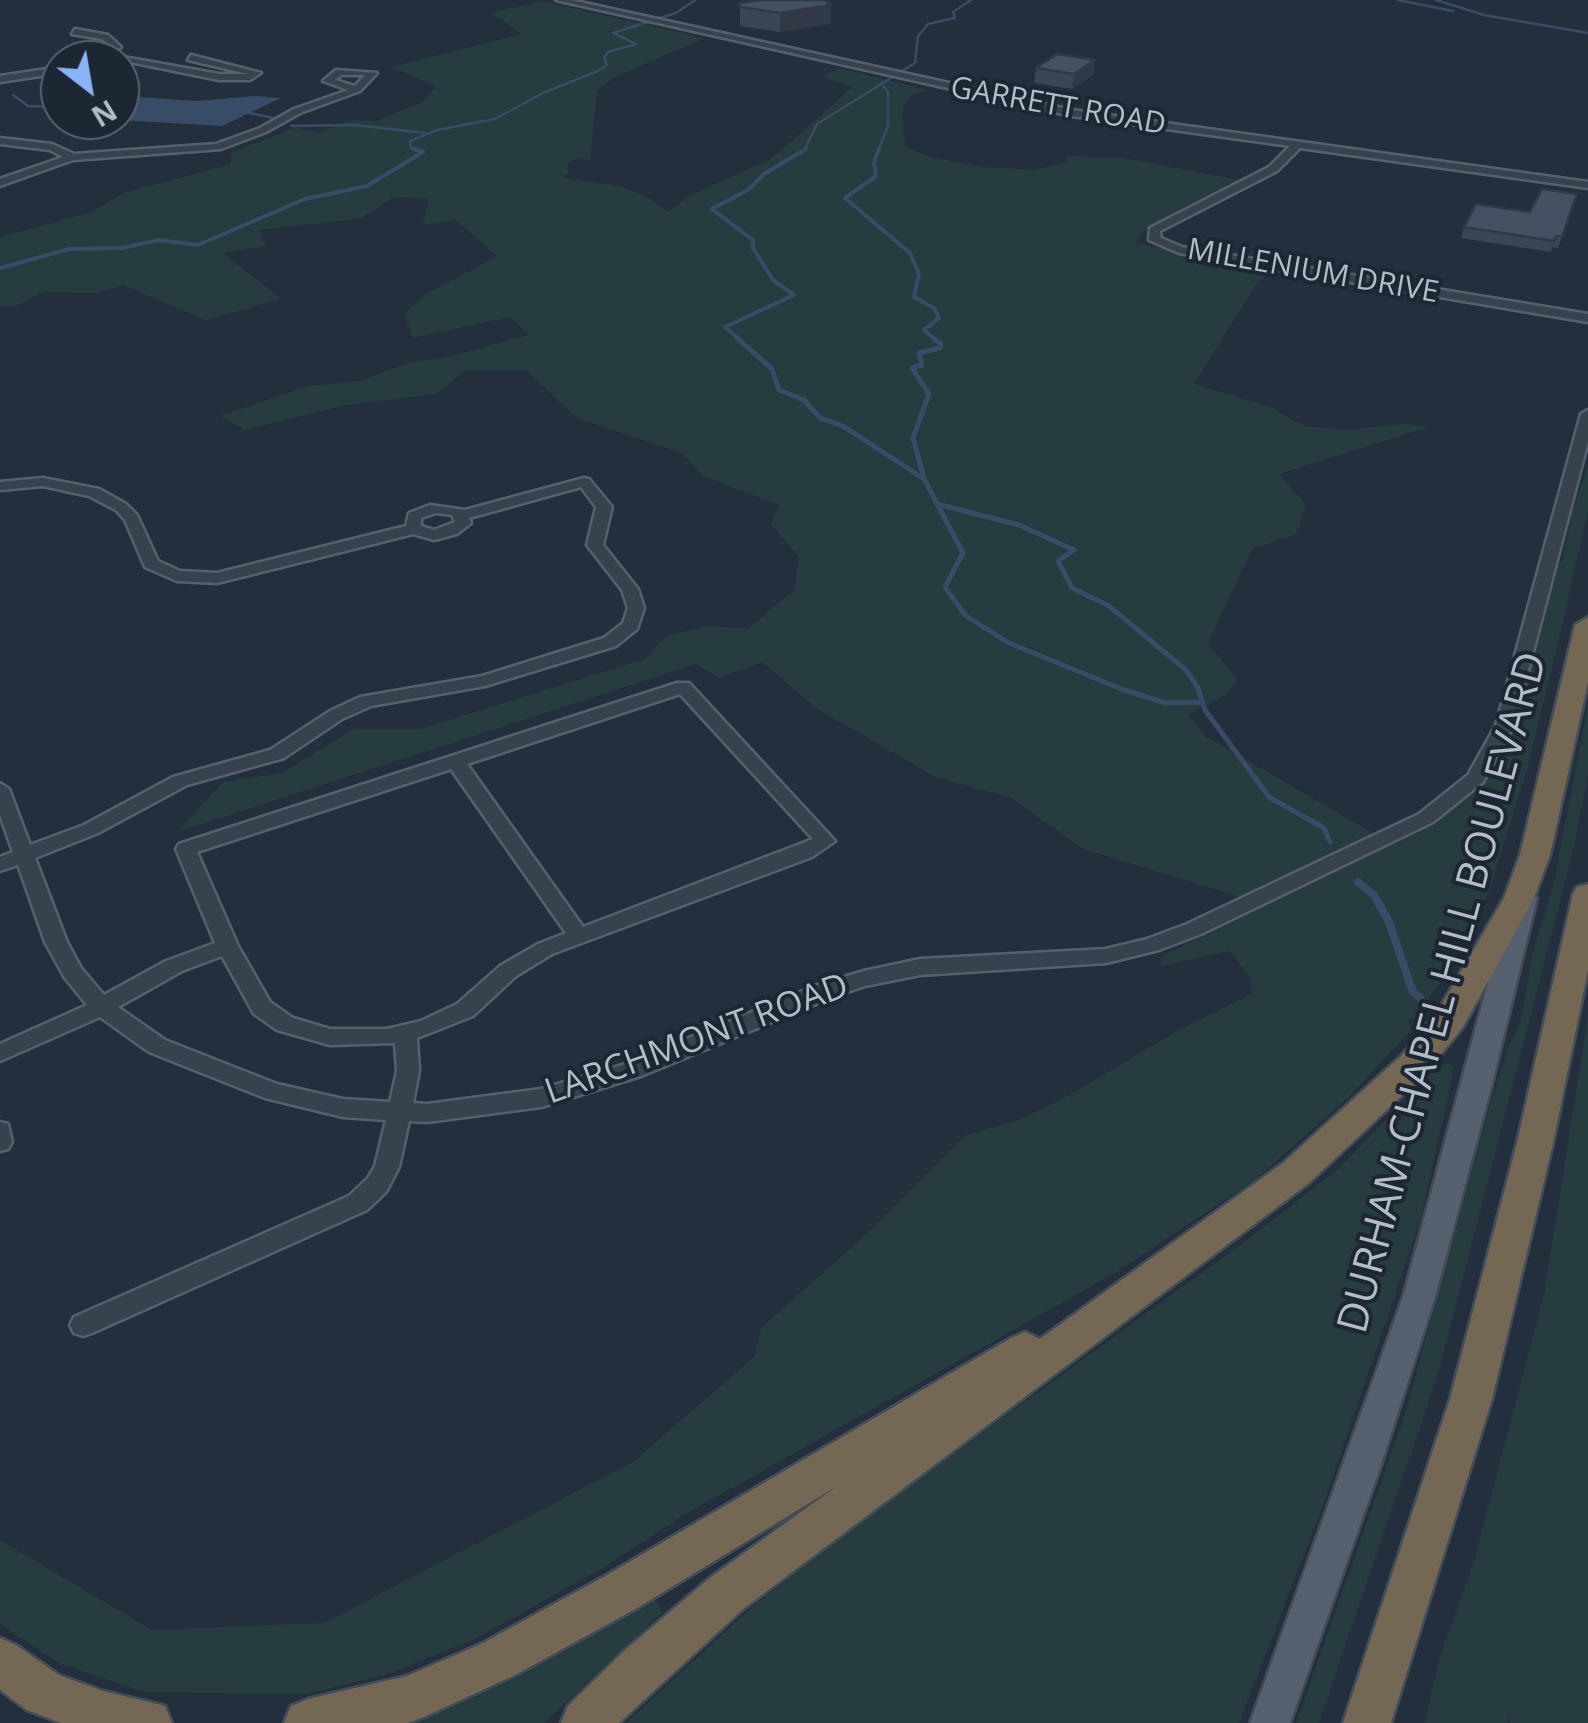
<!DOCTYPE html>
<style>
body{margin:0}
#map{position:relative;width:1588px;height:1723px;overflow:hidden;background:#242f3e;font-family:"Open Sans",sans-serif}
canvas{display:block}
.north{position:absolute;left:40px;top:40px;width:100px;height:100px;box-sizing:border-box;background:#1d2633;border:2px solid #59626f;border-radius:50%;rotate:149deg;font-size:28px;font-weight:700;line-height:40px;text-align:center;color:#b4bcc9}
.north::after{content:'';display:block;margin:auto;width:35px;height:45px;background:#8ab4f8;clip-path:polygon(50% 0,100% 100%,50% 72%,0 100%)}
</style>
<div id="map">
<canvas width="1588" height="1723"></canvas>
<div class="north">N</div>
</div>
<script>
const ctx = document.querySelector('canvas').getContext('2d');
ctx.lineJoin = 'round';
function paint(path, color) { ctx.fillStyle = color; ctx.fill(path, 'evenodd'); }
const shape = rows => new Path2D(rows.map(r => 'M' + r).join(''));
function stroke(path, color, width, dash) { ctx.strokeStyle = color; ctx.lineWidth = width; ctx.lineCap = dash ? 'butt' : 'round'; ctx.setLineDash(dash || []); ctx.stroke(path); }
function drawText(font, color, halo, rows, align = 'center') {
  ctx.font = font + ' "Open Sans",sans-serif'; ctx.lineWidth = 8; ctx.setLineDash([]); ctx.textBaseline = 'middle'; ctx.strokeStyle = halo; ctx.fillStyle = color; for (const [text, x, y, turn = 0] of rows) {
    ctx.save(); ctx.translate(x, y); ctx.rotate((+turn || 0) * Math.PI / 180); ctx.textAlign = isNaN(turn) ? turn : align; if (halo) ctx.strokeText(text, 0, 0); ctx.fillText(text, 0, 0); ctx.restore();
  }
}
paint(shape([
 [541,1,705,38,613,78,597,91,590,161,578,158,568,163,568,173,563,178,619,186,647,197,668,212,690,195,767,161,783,149,852,87,822,77,839,68,927,90,913,95,904,106,902,116,905,146,931,157,983,167,1033,170,1066,163,1067,156,1123,158,1239,180,1168,216,1139,235,1136,243,1279,270,1259,280,1194,384,1271,407,1303,426,1346,430,1405,424,1429,427,1279,474,1306,505,1296,534,1252,549,1208,643,1237,680,1224,696,1188,714,1205,736,1375,834,1241,897,1083,849,1010,797,937,778,814,707,763,662,719,678,696,664,177,832,223,782,282,773,354,729,420,729,645,659,666,636,707,626,748,629,794,590,799,557,771,524,779,505,703,476,682,453,577,418,527,371,465,371,436,394,346,405,244,430,220,416,308,386,360,381,411,362,443,358,529,335,510,317,413,338,404,314,425,295,497,256,456,220,422,225,430,199,394,197,362,218,259,230,266,246,223,253,281,299,206,320,123,285,97,293,43,292,16,306,0,306,0,237,89,213,124,193,231,164,232,152,295,128,321,132,348,120,377,121,424,101,436,86,391,67,522,34,491,13],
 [1588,466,1588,510,1559,639,1527,770,1489,891,1443,978,1415,1018,1408,1020,1411,1030,1349,1097,1254,1181,1113,1274,684,1515,603,1568,475,1639,385,1675,307,1694,144,1692,59,1663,0,1624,0,1540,152,1630,324,1623,633,1462,754,1357,761,1328,871,1230,966,1135,1016,1121,1061,1100,1179,1030,1252,994,1251,979,1230,951,1161,966,1162,956,1429,825,1476,789,1498,759,1519,716,1553,574,1562,561,1572,513],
 [1588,704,1588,775,1573,851,1439,1371,1319,1723,1296,1723,1405,1414,1486,1119,1507,1050,1520,1022,1534,948,1554,883],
 [1588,1016,1588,1723,1509,1723,1511,1711,1507,1723,1425,1723,1439,1659,1474,1561,1544,1294],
 [1446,1063,1453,1066,1453,1073,1421,1218,1324,1503,1239,1723,626,1723,753,1606,881,1506,1243,1243,1338,1169,1432,1072],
 [651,1594,663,1612,544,1723,375,1723]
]), '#263c3f');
paint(shape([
 [255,96,281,98,222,126,120,120,120,102,137,97,197,101]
]), '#394c67');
stroke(shape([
 [1398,0,1453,11],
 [1436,0,1484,15,1588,33],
 [13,95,28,106,60,107],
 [245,112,273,118],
 [291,126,355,125,425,133],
 [421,151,411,148,410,141,437,130,495,119,543,93,598,71,607,65,604,58,608,52,636,44,613,33,676,13,695,0],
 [804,151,817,124,915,63,918,36,928,24,955,18,953,12,971,0],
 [878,151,888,126,888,92,881,83]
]), '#394c67', 2.5);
stroke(shape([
 [879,149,874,162,876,176,845,198,910,253,919,274,914,297,934,308,939,318,924,330,936,340],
 [0,268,69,249,122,248,159,240,198,245,305,199,367,186,423,152,414,149],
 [740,340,725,327,794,295,773,280,753,248,753,240,712,209,748,190,764,174,806,149]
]), '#394c67', 4);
stroke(shape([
 [737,338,772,369,779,390,804,400,820,418,843,426,924,479,963,553,945,587,965,615,1009,643,1124,690,1166,703,1202,702],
 [924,478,913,438,929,394,912,368,922,365,919,353,940,348,941,344,933,338],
 [937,504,1019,525,1074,550,1058,561,1072,588,1109,606,1186,670,1198,688,1205,710,1269,797,1324,828,1330,842]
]), '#394c67', 5);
stroke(shape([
 [1358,882,1374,895,1389,922,1413,992,1421,999]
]), '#394c67', 8);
const minor = shape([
 [556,0,571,0,1072,110,1588,182,1588,188,1300,148,1277,171,1160,231,1161,238,1182,247,1588,314,1588,322,1179,253,1149,240,1150,228,1269,167,1290,146,1072,116,556,0],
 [75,29,108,35,121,47,112,55,219,74,248,74,188,60,191,55,261,73,250,80,219,80,120,60,98,60,112,47,102,39,72,34,75,29],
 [60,67,60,73,0,82,0,76,60,67],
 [336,70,377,73,360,91,300,113,266,132,221,149,73,160,0,186,0,179,63,157,50,150,0,144,0,138,52,144,74,154,216,144,260,128,294,109,348,90,323,81,336,70],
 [341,75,365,75,355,86,335,80,341,75],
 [1588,410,1588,441,1514,725,1483,782,1433,822,1201,934,1159,950,1106,963,920,975,865,986,833,997,641,1076,541,1107,427,1122,409,1121,399,1167,386,1192,367,1210,92,1333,83,1336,74,1333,70,1325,74,1317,349,1196,368,1178,375,1166,386,1120,343,1117,265,1098,149,1052,100,1017,0,1061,0,1044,87,1005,65,978,45,942,18,865,0,871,0,857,13,852,0,815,0,783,9,789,30,845,84,825,173,777,270,750,330,711,360,697,482,676,604,638,623,623,628,608,622,590,587,545,596,507,581,487,469,518,471,523,457,534,434,540,413,534,217,583,177,581,145,567,125,520,116,510,89,496,43,486,0,490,0,482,43,478,99,489,126,504,137,515,158,561,180,571,217,573,406,526,409,513,430,505,465,510,584,478,589,479,612,507,603,545,638,589,644,608,637,629,616,646,485,686,371,706,342,719,284,758,187,785,98,833,35,858,67,942,81,968,104,995,166,961,215,943,176,849,179,844,677,683,689,683,835,841,812,857,552,954,516,976,473,1016,417,1038,419,1071,413,1103,427,1104,541,1089,626,1064,817,985,864,971,920,959,1106,949,1147,939,1187,924,1419,814,1468,775,1496,725,1581,414,1588,410],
 [436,513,452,515,455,522,434,530,421,526,421,518,436,513],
 [680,694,813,839,583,927,467,764,680,694],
 [451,769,566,933,538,944,500,966,457,1004,421,1021,387,1029,330,1029,293,1018,270,1002,238,946,197,852,451,769],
 [222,956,254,1014,277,1030,330,1045,395,1043,397,1071,390,1102,343,1099,277,1084,165,1040,118,1007,182,971,222,956],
 [0,1122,8,1124,12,1142,8,1149,0,1151,0,1122]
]);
const major = shape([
 [1524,889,1537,898,1492,1084,1435,1297,1380,1468,1290,1723,1250,1723,1403,1297,1511,898,1524,889]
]);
const highway = shape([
 [1588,617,1588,682,1550,855,1534,898,1463,1027,1426,1073,1309,1183,743,1609,619,1723,561,1723,568,1706,624,1651,711,1577,837,1486,639,1607,515,1675,426,1716,408,1723,284,1723,291,1706,308,1699,407,1676,483,1643,607,1575,1011,1338,1025,1332,1040,1339,1283,1163,1402,1055,1439,1009,1504,898,1520,855,1575,625,1588,617],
 [1588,884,1588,970,1553,1143,1492,1399,1391,1723,1343,1723,1450,1399,1517,1143,1573,894,1577,887,1588,884],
 [0,1638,16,1645,59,1675,103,1691,165,1706,172,1723,61,1723,27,1710,0,1690,0,1638]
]);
stroke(minor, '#565f6c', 5);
stroke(major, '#414a57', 5);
stroke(highway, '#434c59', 5);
paint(minor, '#38414e');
paint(major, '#56606e');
paint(highway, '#746855');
paint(shape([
 [740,3,831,5,831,24,780,32,740,26],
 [1036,68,1093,75,1072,89,1034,83],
 [1577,194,1558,248,1552,247,1551,252,1461,238,1464,227,1530,212]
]), '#3b4654');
paint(shape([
 [831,5,831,24,780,32,780,13],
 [1095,60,1093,75,1072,89,1074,74]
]), '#303945');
const building = shape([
 [761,0,825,0,831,5,780,13,740,7,740,3,761,0],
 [1057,54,1095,60,1074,74,1036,68,1057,54],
 [1542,189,1577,194,1562,237,1556,236,1554,241,1464,227,1476,204,1530,212,1542,189]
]);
paint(building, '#455162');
stroke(building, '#303945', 2.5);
drawText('30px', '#b4bcc9', '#1d2633', [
 ["GARRETT ROAD",1058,107,10],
 ["MILLENIUM DRIVE",1313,272,10]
]);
drawText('35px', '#b4bcc9', '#1d2633', [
 ["LARCHMONT ROAD",697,1040,-20]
]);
drawText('42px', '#b4bcc9', '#1d2633', [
 ["DURHAM-CHAPEL HILL BOULEVARD",1444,993,-75]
]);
</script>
